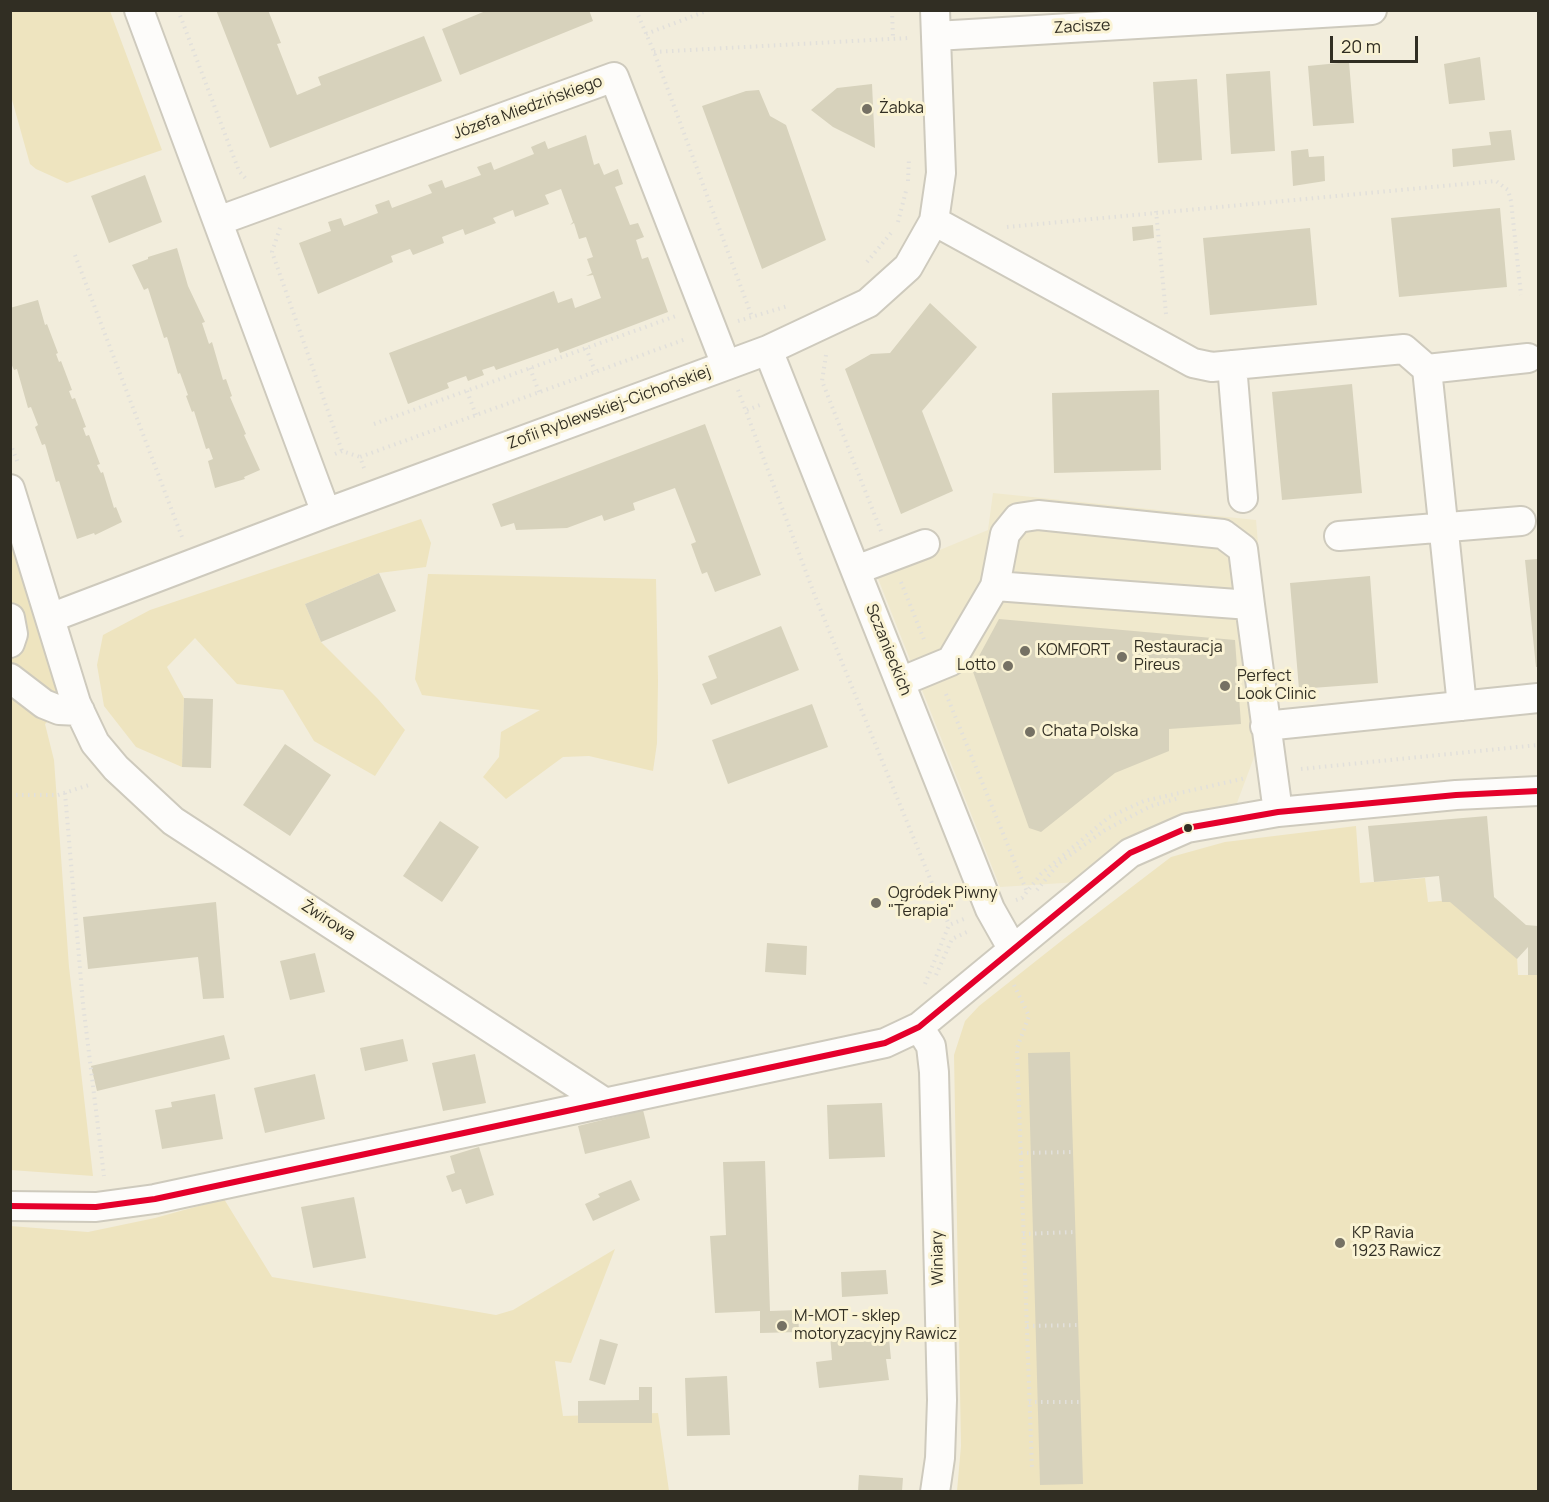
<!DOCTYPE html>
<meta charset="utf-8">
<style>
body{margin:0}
#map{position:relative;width:1549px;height:1502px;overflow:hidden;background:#f2eddc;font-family:Manrope,sans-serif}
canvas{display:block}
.frame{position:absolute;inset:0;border:12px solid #312e23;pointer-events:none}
.scale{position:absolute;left:1330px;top:36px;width:88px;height:27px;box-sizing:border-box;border:3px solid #312e23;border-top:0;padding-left:8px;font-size:18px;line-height:21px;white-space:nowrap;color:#312e23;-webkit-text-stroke:4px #faf3d4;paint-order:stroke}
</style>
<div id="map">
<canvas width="1549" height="1502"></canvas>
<div class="frame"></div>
<div class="scale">20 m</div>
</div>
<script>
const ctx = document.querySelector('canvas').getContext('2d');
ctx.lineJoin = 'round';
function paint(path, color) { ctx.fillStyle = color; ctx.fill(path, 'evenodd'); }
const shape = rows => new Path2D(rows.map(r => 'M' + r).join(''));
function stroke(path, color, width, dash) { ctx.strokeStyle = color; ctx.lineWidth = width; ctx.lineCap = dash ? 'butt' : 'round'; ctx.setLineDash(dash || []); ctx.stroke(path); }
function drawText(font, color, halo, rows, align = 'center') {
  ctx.font = font + ' Manrope,sans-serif'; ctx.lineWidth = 6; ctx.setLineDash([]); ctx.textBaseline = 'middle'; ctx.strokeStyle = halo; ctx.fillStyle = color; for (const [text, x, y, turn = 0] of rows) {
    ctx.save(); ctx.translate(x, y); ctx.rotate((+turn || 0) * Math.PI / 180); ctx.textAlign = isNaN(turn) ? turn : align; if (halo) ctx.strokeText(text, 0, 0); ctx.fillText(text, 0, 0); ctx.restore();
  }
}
paint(shape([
 [993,493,1256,520,1271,693,1253,760,1231,819,1095,881,1000,887,877,576,988,530]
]), '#f0e9cd');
paint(shape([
 [11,10,110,11,162,150,67,183,36,169,30,164,11,96],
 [10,489,59,652,59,710,45,724,54,760,69,967,93,1176,11,1170],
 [421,519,431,543,426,567,379,573,305,604,321,642,378,699,405,730,375,776,314,741,283,690,237,684,195,638,167,667,184,698,182,767,136,747,104,706,97,665,103,635,150,610],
 [428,574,656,579,658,681,657,743,653,771,589,756,563,757,506,799,483,777,499,757,501,732,540,710,422,695,415,679],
 [1356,826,1360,883,1425,878,1428,902,1451,900,1517,957,1518,975,1538,975,1538,1491,957,1491,961,1446,954,1055,965,1021,979,1006,1065,938,1171,857,1225,842],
 [224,1199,272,1277,496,1315,513,1310,615,1249,571,1363,555,1361,563,1416,658,1413,669,1491,11,1491,10,1226,88,1232,155,1218]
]), '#eee4bf');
paint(shape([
 [216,10,268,10,281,43,277,44,297,95,321,85,318,77,424,36,442,81,270,148],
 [488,10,589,10,593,21,460,75,442,29],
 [1480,57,1485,100,1449,104,1444,64],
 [1349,62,1354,123,1313,126,1308,66],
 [1270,71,1275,151,1231,154,1226,74],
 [1197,79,1202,160,1158,163,1153,82],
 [872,84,875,148,833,127,811,110,837,88],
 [759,90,770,116,786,125,826,240,762,269,702,106,746,91],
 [1511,130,1515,160,1453,167,1452,149,1491,145,1489,132],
 [586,135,594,165,599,163,604,175,618,169,623,184,615,187,630,225,638,223,644,237,636,240,642,259,648,257,668,312,560,353,558,348,496,370,494,366,482,370,484,375,468,381,466,376,447,383,449,388,408,404,389,353,554,291,558,303,572,298,575,308,601,298,593,275,586,276,592,273,587,259,593,257,586,237,579,239,574,223,570,225,573,222,561,189,545,195,549,204,515,217,513,210,493,218,496,223,465,235,463,229,442,237,444,243,413,255,410,249,391,256,393,262,318,294,299,243,331,231,328,222,341,218,344,226,378,213,375,205,389,200,392,208,432,193,428,185,442,180,445,188,481,175,477,167,491,162,494,170,534,154,531,147,545,141,548,149],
 [1308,149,1309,157,1324,156,1325,181,1293,186,1291,151],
 [145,175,162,222,109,243,91,196],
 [1500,208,1507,287,1399,297,1391,218],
 [1153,225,1154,238,1133,241,1132,227],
 [1310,228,1317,305,1210,315,1203,238],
 [177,248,188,286,205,322,202,323,209,344,212,342,223,380,226,379,232,396,230,397,246,434,244,435,260,470,244,477,245,479,215,488,208,461,213,459,209,448,206,449,194,411,192,412,186,396,188,395,180,373,178,374,167,337,164,338,148,288,144,290,132,265,148,259,148,257],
 [38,300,45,325,47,324,58,353,56,354,59,362,61,361,72,390,69,391,72,399,75,398,86,427,83,428,86,436,89,435,100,464,97,465,101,473,103,472,114,508,116,507,122,522,95,535,94,533,77,539,59,481,56,482,45,444,42,445,35,427,38,425,31,407,28,408,17,369,14,370,10,361,10,308],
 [930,303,977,347,922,411,953,491,901,514,845,369,871,354,890,353],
 [1352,384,1362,493,1282,500,1272,392],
 [1159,390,1161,470,1054,473,1052,393],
 [705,424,761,575,715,592,707,572,702,574,691,544,696,542,675,488,633,503,635,510,604,521,602,515,567,528,516,530,514,523,501,527,492,504],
 [1538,559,1538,667,1536,667,1525,560],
 [379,573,396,611,321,642,305,604],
 [1370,576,1378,683,1299,689,1290,583],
 [999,619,1235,640,1241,724,1169,729,1169,751,1115,773,1041,832,1029,828,972,669],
 [781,626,799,670,711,705,702,684,717,678,708,656],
 [184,698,213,699,211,768,182,767],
 [812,704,828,747,728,784,712,740],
 [285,744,331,775,290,836,243,805],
 [1487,816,1494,897,1526,925,1538,926,1538,975,1528,975,1528,947,1517,959,1450,902,1442,902,1439,876,1374,882,1368,826],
 [440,821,479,847,442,902,403,876],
 [216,902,224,998,203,999,198,957,88,969,83,917],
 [767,943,807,946,806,975,765,972],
 [315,953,325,992,290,1000,280,961],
 [224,1035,230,1059,97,1091,91,1066],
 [403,1039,408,1061,365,1071,360,1048],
 [1070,1052,1083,1484,1040,1485,1028,1053],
 [475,1054,486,1103,443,1111,432,1063],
 [315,1074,325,1119,265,1133,254,1088],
 [215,1094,223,1139,162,1149,155,1110,172,1107,171,1102],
 [882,1103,885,1157,829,1159,827,1105],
 [643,1110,650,1138,585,1154,578,1126],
 [479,1147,494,1195,466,1204,461,1189,452,1192,446,1176,455,1173,450,1156],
 [765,1161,770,1311,798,1310,799,1332,760,1333,760,1311,715,1313,710,1236,726,1235,723,1162],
 [631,1180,640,1200,593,1221,585,1204,600,1197,598,1194],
 [354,1197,366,1258,313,1268,301,1207],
 [886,1270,888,1294,842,1297,841,1272],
 [888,1328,891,1359,886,1359,889,1380,819,1388,816,1362,832,1360,830,1334],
 [600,1339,618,1344,605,1385,589,1380],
 [727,1376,730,1435,687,1436,685,1378],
 [639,1387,652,1387,652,1423,578,1423,578,1401,639,1400],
 [859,1475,903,1478,902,1491,858,1491]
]), '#d7d2bc');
const minor = shape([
 [139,10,326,513],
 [936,36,1372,10],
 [218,221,614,77,726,365],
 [934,221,1193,363,1212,367,1404,349,1427,369,1462,706],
 [768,350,990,909,1012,948],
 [1232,365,1243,498],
 [1427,369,1528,358],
 [10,489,76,703,95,743,116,768,173,821,604,1102],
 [1339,536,1521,521],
 [856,570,925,544],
 [995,586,1005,534,1018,518,1038,515,1223,534,1243,549,1250,605],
 [10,618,13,634,10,643],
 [50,618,326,513,768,350,868,303,908,267,934,221,941,173,935,10],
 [10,678,44,704,59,710,80,711],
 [900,682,951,661,995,586,1250,605,1278,812],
 [1265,726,1538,698],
 [919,1027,931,1046,934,1072,942,1400,940,1458,935,1492],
 [10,1206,96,1207,155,1199,885,1043,919,1027,1130,853,1187,828,1278,812,1456,795,1538,791]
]);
stroke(minor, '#cecabd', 32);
stroke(shape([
 [178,10,239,171,246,179],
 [636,10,654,52,752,317],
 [892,10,893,38],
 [646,34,709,10],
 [654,52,908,38],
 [908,181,909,158],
 [1156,211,1166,314],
 [898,222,906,191],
 [1007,227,1496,181,1508,190,1511,201,1521,295],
 [280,228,272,252,342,451],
 [75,255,182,537],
 [867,262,891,233],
 [738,321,788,306],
 [586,348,595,371],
 [826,355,822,381,881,531],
 [530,368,539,392],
 [738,390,815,596,949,925],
 [467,391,476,415],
 [747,410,760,405],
 [374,424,676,316],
 [10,443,18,463],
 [335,454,342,451,360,457],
 [364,468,360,457,686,339],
 [901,582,925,642],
 [946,694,1027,892],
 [1301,769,1538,745],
 [65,793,83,1004,104,1176],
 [10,795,58,795,92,784],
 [1037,890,1059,863,1105,830,1151,806,1179,798],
 [1016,900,1022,898,1041,874,1109,817,1144,801,1246,778],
 [936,975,952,939,969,931],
 [925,984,949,925,964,919],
 [1014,985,1029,1016,1017,1048,1032,1470],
 [1021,1153,1072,1152],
 [1023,1234,1075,1232],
 [1027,1326,1078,1325],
 [1029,1402,1080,1402]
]), '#e2e0db', 4, [1.5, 4.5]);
stroke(minor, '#fdfcfa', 28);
stroke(shape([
 [10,1206,96,1207,155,1199,885,1043,919,1027,1130,853,1187,828,1278,812,1456,795,1538,791]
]), '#e4002b', 6);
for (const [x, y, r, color] of [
 [867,109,6,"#757164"],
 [1025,651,6,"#757164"],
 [1122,657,6,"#757164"],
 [1008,666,6,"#757164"],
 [1225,686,6,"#757164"],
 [1030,732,6,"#757164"],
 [1188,828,5,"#312e23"],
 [876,903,6,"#757164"],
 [1340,1243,6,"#757164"],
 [782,1326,6,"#757164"]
]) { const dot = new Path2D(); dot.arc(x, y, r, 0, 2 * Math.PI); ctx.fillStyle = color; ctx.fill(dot); stroke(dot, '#faf3d4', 2); }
drawText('16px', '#312e23', '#faf3d4', [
 ["Zacisze",1082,27,-3],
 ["Józefa Miedzińskiego",528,108,-20],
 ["Zofii Ryblewskiej-Cichońskiej",609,408,-20],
 ["Sczanieckich",888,650,68],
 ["Żwirowa",328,921,33],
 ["Winiary",938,1258,-91]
]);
drawText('16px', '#312e23', '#faf3d4', [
 ["Żabka",879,109],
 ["Restauracja",1134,648],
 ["Pireus",1134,666],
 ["KOMFORT",1037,651],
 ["Lotto",996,666,"right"],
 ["Perfect",1237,677],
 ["Look Clinic",1237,695],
 ["Chata Polska",1042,732],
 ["Ogródek Piwny",888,894],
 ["\"Terapia\"",888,912],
 ["KP Ravia",1352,1234],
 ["1923 Rawicz",1352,1252],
 ["M-MOT - sklep",794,1317],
 ["motoryzacyjny Rawicz",794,1335]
], 'left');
</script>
